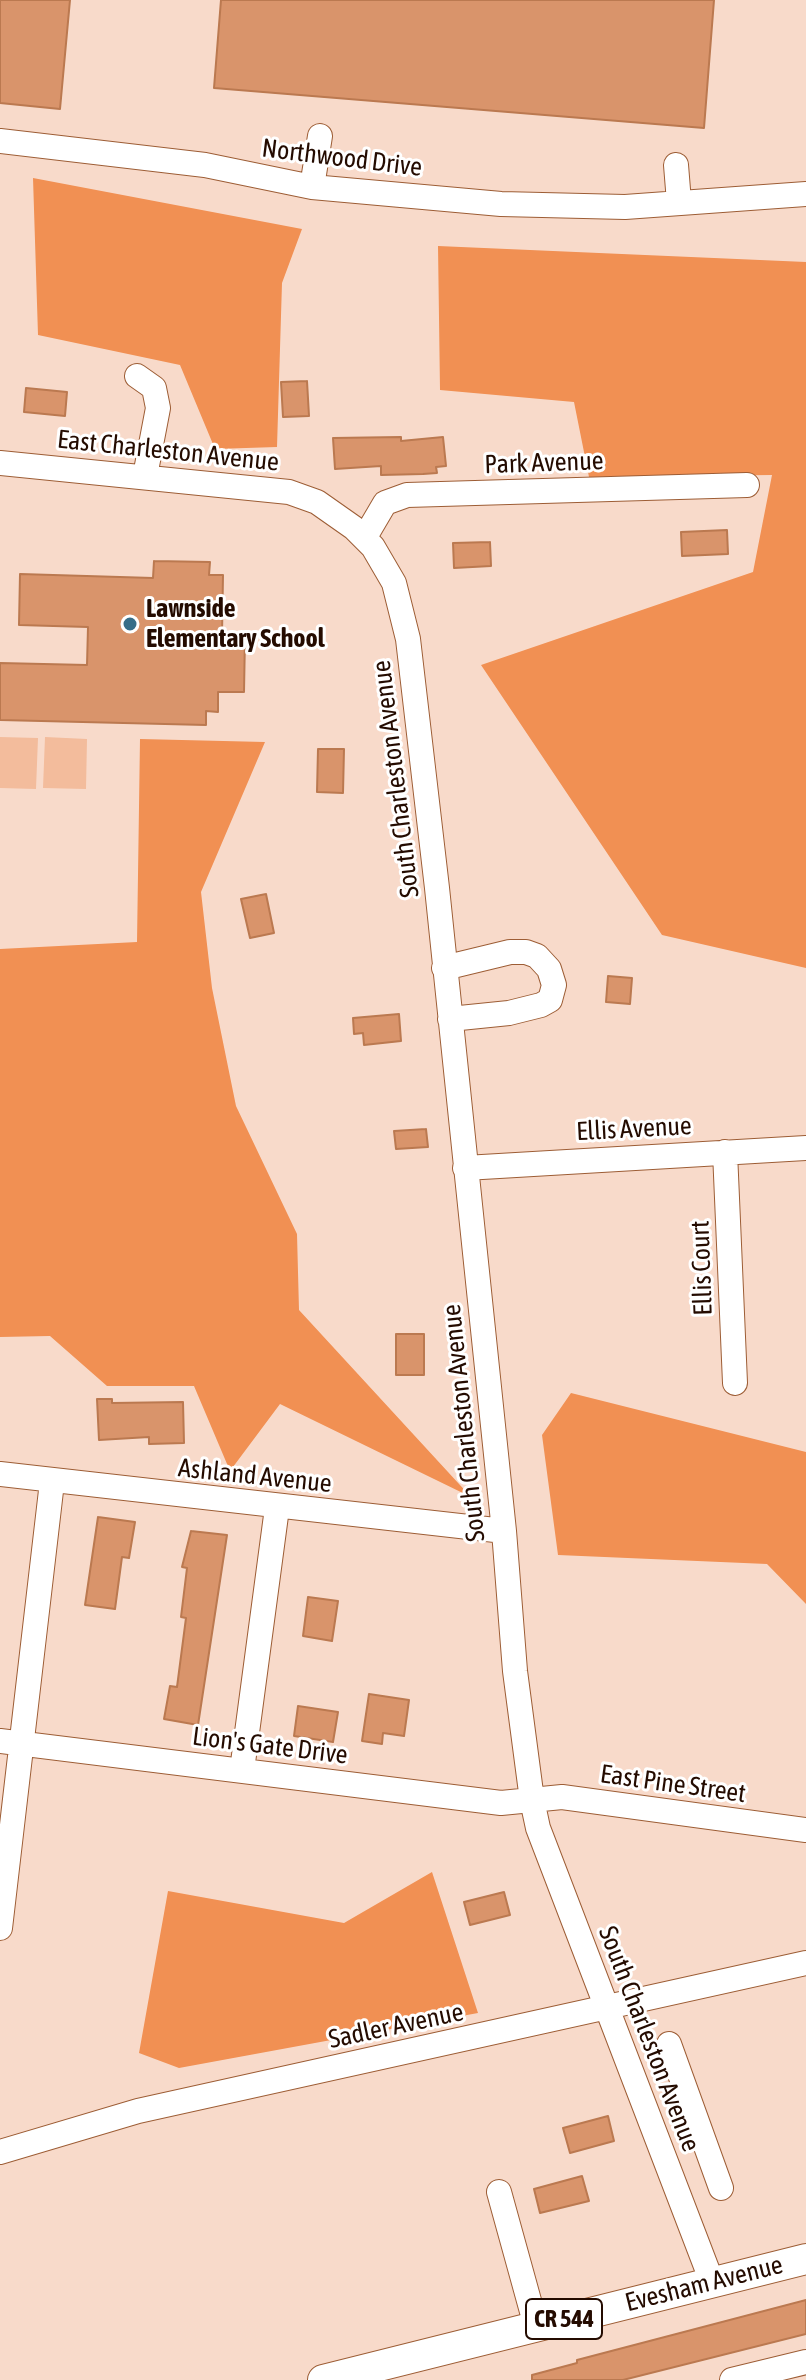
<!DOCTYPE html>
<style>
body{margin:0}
canvas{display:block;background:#f8daca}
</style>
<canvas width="806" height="2380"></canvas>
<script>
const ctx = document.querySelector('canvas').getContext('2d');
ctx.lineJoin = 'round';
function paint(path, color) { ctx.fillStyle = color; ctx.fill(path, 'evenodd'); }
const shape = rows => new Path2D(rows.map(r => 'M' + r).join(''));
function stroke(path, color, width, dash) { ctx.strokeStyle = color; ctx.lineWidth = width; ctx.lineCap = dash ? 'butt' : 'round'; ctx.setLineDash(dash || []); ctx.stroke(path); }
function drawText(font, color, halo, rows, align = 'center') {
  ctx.font = font + ' "Asap Condensed",sans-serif'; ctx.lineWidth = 6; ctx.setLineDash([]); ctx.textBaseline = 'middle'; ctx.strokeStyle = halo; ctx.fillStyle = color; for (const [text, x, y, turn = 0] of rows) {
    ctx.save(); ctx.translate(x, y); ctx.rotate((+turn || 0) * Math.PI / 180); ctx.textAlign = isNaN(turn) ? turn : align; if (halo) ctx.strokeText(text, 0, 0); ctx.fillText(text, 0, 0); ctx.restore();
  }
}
paint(shape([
 [0,737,38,738,36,789,0,788],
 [45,737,87,739,86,789,43,788]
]), '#f3bc9c');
paint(shape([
 [33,178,302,229,282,283,277,447,215,449,180,365,38,335],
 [438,246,806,262,806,968,662,935,481,665,753,572,772,475,589,477,574,402,440,390],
 [140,739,265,742,201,892,212,988,236,1106,297,1234,299,1310,471,1497,280,1404,230,1471,194,1386,107,1386,50,1336,0,1337,0,949,137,942],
 [571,1393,806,1452,806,1604,767,1564,558,1555,542,1435],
 [432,1872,478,2013,179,2068,139,2053,168,1891,344,1923]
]), '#f19053');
const building = shape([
 [0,0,70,0,60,109,0,103,0,0],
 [221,0,714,0,704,128,214,88,221,0],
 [307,381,309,416,283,417,281,382,307,381],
 [26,388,67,392,65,416,24,412,26,388],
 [401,437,401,441,443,437,446,466,436,467,437,473,423,474,381,475,381,466,335,469,333,438,401,437],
 [727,530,728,554,682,556,681,532,727,530],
 [490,542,491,566,454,568,453,543,490,542],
 [154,561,210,562,209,575,223,575,222,635,245,636,244,692,218,692,218,712,206,711,206,725,0,720,0,663,87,665,88,627,19,625,20,574,153,578,154,561],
 [318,749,344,749,343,793,317,792,318,749],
 [266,894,274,933,250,938,241,899,266,894],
 [608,976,632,978,630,1004,606,1002,608,976],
 [399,1014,401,1041,364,1045,363,1033,354,1034,353,1018,399,1014],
 [426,1129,428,1147,396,1149,394,1131,426,1129],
 [396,1334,424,1334,424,1375,396,1375,396,1334],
 [97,1399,112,1399,112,1403,183,1402,184,1443,149,1444,149,1437,99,1440,97,1399],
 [98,1517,135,1522,129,1558,122,1557,115,1609,85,1605,98,1517],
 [191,1531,227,1535,198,1725,164,1719,170,1686,177,1687,186,1618,181,1617,187,1568,182,1567,191,1531],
 [308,1597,338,1601,332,1641,303,1636,308,1597],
 [369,1694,409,1700,404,1736,383,1733,382,1744,362,1741,369,1694],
 [298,1706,338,1712,333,1742,294,1736,298,1706],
 [504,1892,510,1915,470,1925,464,1902,504,1892],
 [608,2116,614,2141,570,2153,563,2128,608,2116],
 [582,2176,589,2201,540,2213,534,2189,582,2176],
 [806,2300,806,2334,623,2380,532,2380,532,2375,577,2363,577,2360,806,2300]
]);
paint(building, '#d9946b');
stroke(building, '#bb7950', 2);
const minor = shape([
 [0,141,205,165,312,187,501,204,625,207,806,194],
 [676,165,679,202],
 [312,187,320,136],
 [137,376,154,388,158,408,145,476],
 [0,463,289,492,317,502,354,528,373,547,394,583,408,639,437,888,504,1531,515,1671,532,1800,538,1828,712,2282],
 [365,537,385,503,407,495,747,485],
 [444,968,510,952,526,952,537,956,549,969,554,985,550,1000,541,1005,509,1013,450,1019],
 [725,1152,735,1383],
 [465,1168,806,1148],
 [0,1474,504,1531],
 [0,1741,501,1803,562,1797,806,1830],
 [242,1770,277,1508],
 [0,1928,52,1482],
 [669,2044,721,2188],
 [0,2152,138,2111,806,1963],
 [499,2192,536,2326],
 [732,2380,806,2362]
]);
const major = shape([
 [323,2380,806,2259]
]);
stroke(minor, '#9d5d35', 26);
stroke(major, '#9d5d35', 32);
stroke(minor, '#fff', 24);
stroke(major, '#fff', 30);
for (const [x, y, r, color] of [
 [130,624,8,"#366d88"]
]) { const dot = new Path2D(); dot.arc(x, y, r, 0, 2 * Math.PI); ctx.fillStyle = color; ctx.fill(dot); stroke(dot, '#fff', 3); }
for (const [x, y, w] of [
 [564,2319,76]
]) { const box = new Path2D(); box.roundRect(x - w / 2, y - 20, w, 40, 6); ctx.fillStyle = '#fff'; ctx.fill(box); stroke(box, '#240b00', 2); }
drawText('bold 24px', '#240b00', null, [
 ["CR 544",564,2319]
]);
drawText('26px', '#240b00', '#fff', [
 ["Northwood Drive",342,158,7],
 ["East Charleston Avenue",168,451,6],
 ["Park Avenue",544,463,-2],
 ["South Charleston Avenue",396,779,-97],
 ["Ellis Avenue",634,1129,-3],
 ["Ellis Court",702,1268,-92],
 ["South Charleston Avenue",464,1423,-96],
 ["Ashland Avenue",255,1476,6],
 ["Lion's Gate Drive",270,1746,7],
 ["East Pine Street",673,1784,8],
 ["Sadler Avenue",396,2026,-12],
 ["South Charleston Avenue",649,2039,69],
 ["Evesham Avenue",704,2284,-14]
]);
drawText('bold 26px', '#240b00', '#fff', [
 ["Lawnside",146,609],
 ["Elementary School",146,639]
], 'left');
</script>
